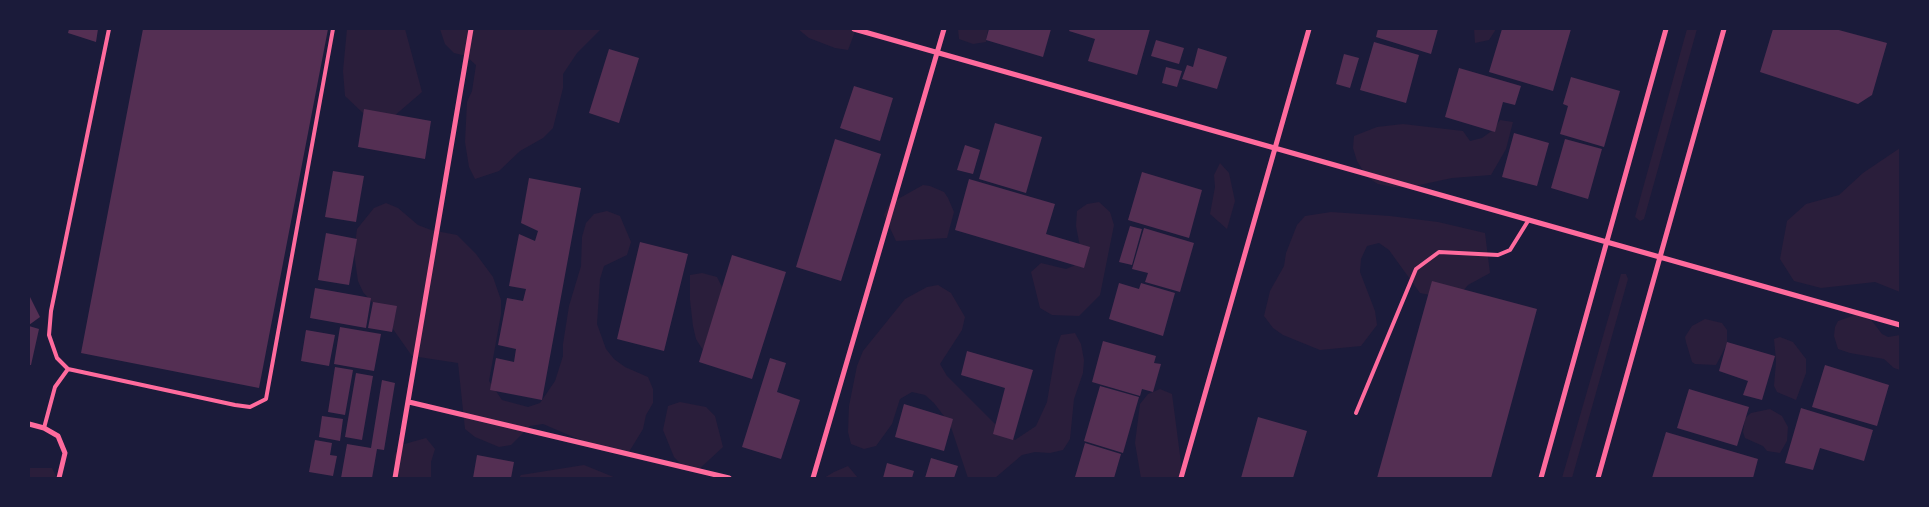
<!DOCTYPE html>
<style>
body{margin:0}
#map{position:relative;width:1929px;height:507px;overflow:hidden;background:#1b1b3a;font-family:"Titillium Web",sans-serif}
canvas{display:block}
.frame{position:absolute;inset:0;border:30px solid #1b1b3a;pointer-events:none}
</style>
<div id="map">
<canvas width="1929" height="507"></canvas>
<div class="frame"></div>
</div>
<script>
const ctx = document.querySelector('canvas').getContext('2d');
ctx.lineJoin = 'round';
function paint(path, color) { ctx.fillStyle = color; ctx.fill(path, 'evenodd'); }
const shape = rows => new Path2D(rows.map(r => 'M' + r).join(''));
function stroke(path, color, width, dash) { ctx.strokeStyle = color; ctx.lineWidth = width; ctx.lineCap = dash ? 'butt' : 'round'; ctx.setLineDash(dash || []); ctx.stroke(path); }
paint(shape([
 [347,29,405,29,422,92,386,123,363,113,345,96,343,71],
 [440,29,601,29,577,53,563,74,563,88,553,128,543,138,520,151,499,171,475,179,469,167,465,142,467,102,472,91,476,65,466,56,454,53,445,44],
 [798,29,856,29,848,50,835,48,809,38],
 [958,29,988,29,986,42,973,44,959,39],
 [1474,29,1496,29,1489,40,1475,43],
 [1687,29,1697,29,1644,219,1640,221,1635,217],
 [1500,120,1513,122,1506,149,1491,175,1452,178,1410,187,1393,187,1378,184,1367,177,1357,161,1353,148,1354,136,1377,127,1403,124,1463,131,1470,141,1482,138,1493,130],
 [1900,148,1900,292,1875,282,1821,288,1794,281,1780,259,1787,221,1806,204,1839,195,1863,173],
 [1220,163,1229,173,1235,201,1227,229,1210,214,1215,187,1214,175],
 [923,185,930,186,944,192,948,198,954,212,947,238,896,241,884,215,889,204],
 [1099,202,1110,212,1114,225,1100,295,1079,316,1052,315,1040,308,1031,272,1041,263,1066,269,1078,264,1081,252,1076,226,1077,211,1087,204],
 [386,203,398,208,418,225,431,230,457,235,476,254,493,277,501,300,501,314,489,381,502,400,528,407,540,403,555,381,563,356,563,344,569,306,581,266,582,237,586,223,594,214,607,211,620,216,631,242,627,255,604,266,600,279,597,324,606,349,614,359,625,367,648,377,653,389,653,403,646,415,643,429,629,452,604,450,543,424,530,426,511,445,499,447,475,437,465,429,458,363,412,356,381,312,363,292,358,281,354,253,357,229,374,208],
 [1331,212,1390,216,1438,222,1485,233,1490,273,1468,285,1458,297,1445,298,1420,293,1389,250,1379,243,1367,246,1361,259,1360,272,1375,311,1377,325,1361,346,1320,350,1283,335,1273,328,1264,316,1270,291,1284,266,1286,253,1297,225,1305,216],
 [702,273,717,277,723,289,703,350,696,339,693,326,690,300,690,275],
 [1621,274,1626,274,1628,279,1572,478,1562,478],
 [938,285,951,293,965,317,962,330,940,364,947,376,1004,433,1015,440,1036,426,1047,402,1056,349,1061,335,1075,333,1081,344,1084,360,1083,373,1074,399,1070,439,1063,450,1050,453,1035,452,1022,455,995,478,968,478,950,424,934,403,925,395,912,392,900,399,892,424,876,446,864,449,851,444,848,432,849,406,857,366,863,351,905,299,927,287],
 [1858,314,1872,321,1882,334,1888,337,1900,335,1900,370,1894,368,1884,359,1850,353,1838,349,1834,336,1835,327,1838,321],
 [1705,319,1722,323,1727,330,1727,344,1716,365,1695,364,1692,362,1686,342,1685,337,1692,326],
 [1780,337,1793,342,1806,359,1806,373,1796,400,1777,392,1774,386,1776,361,1774,339],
 [1160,389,1172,394,1183,478,1141,478,1135,443,1140,404,1148,394],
 [680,402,706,407,715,416,723,447,697,471,684,467,674,457,663,430,668,406],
 [1770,409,1782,416,1788,427,1787,441,1780,453,1767,451,1763,446,1745,438,1743,432,1745,418,1751,413],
 [426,438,435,449,431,462,431,478,396,478,394,456,401,445],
 [584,465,616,478,519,478,521,475],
 [848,466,858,478,824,478,834,472],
 [29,468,52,468,57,478,29,478]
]), '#2a1e3b');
paint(shape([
 [69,29,98,29,96,42,68,33],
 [143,29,328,29,259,388,81,353],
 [989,29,1051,29,1043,57,986,40],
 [1070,29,1150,29,1137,75,1088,61,1095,39,1069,31],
 [1378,29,1438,29,1431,54,1376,37],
 [1502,29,1571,29,1553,91,1489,72],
 [1773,29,1835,29,1887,43,1872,95,1858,104,1760,72],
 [1156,40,1184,48,1179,64,1151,56],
 [1374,42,1419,55,1406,103,1360,90],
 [1198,48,1227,57,1217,89,1182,79,1187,65,1193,67],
 [609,49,639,58,619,123,589,113],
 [1344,54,1359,58,1350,88,1336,84],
 [1166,67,1182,71,1177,87,1162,83],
 [1459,68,1521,86,1515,105,1503,102,1495,132,1445,117],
 [1571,77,1620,91,1604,147,1560,134,1568,106,1563,104],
 [854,86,893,98,880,141,840,128],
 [364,109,431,121,425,159,358,147],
 [995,123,1042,137,1026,193,979,179],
 [1514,133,1549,143,1537,186,1502,177],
 [835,139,881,154,841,281,796,267],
 [1565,139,1602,149,1588,199,1551,188],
 [965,145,980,150,973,174,957,170],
 [333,171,364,176,356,222,325,217],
 [1142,172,1202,190,1189,238,1128,220],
 [529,178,581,188,542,400,490,390,496,358,514,362,516,349,498,345,507,298,523,301,526,289,509,286,519,234,535,241,538,231,521,223],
 [969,179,1055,204,1046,234,1090,247,1084,268,955,230],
 [1130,226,1142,229,1132,265,1119,262],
 [1144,228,1194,243,1180,292,1145,282,1148,273,1132,269],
 [326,233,357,239,349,285,318,280],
 [640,242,688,254,664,351,617,339],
 [732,255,786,272,752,379,699,362],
 [1432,281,1537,309,1491,478,1377,478],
 [1119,283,1139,289,1141,283,1175,293,1163,336,1109,319],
 [315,288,371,298,366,328,310,318],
 [29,295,40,317,29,325],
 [373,302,397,306,392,332,368,328],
 [29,326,39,329,31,365,29,365],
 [340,327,381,334,374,371,334,364],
 [306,330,335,335,329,366,301,361],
 [1103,341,1156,356,1154,363,1161,364,1153,392,1142,389,1140,396,1092,382],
 [1727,342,1775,356,1762,400,1743,395,1748,381,1719,371],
 [967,351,1033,370,1013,440,993,434,1005,388,961,375],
 [770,358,786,363,777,392,800,400,781,459,742,447],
 [1825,365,1889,385,1877,426,1812,407],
 [335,367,353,370,345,415,328,412],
 [356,373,373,376,362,440,345,437],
 [382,380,395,383,384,450,377,449,372,478,341,478,347,444,371,448],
 [1100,386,1139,397,1123,453,1084,441],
 [1689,389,1749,407,1737,446,1677,428],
 [904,404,953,419,944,451,895,437],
 [1801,408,1873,430,1864,461,1820,448,1813,470,1785,463],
 [322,416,343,419,340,441,319,437],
 [1258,417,1307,431,1293,478,1241,478],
 [1666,432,1758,459,1753,478,1652,478],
 [315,440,332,443,330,455,337,456,333,476,309,472],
 [1085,443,1121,454,1114,478,1075,477],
 [477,455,514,462,511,478,473,478],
 [931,458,958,466,954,478,925,478],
 [887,463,914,471,912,478,883,478]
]), '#542f53');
stroke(shape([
 [109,29,51,311,49,335,57,358,68,369,235,405,250,407,266,399,333,29],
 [1356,413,1416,269,1439,252,1498,255,1510,250,1528,221],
 [44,428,55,387,68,369]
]), '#ff6b9d', 4);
stroke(shape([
 [854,29,1900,325],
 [409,402,729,478],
 [29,424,44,428,58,436,65,453,59,478],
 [395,478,471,29],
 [813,478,944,29],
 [1181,478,1309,29],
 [1541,478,1666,29],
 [1598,478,1724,29]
]), '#ff6b9d', 5);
</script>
